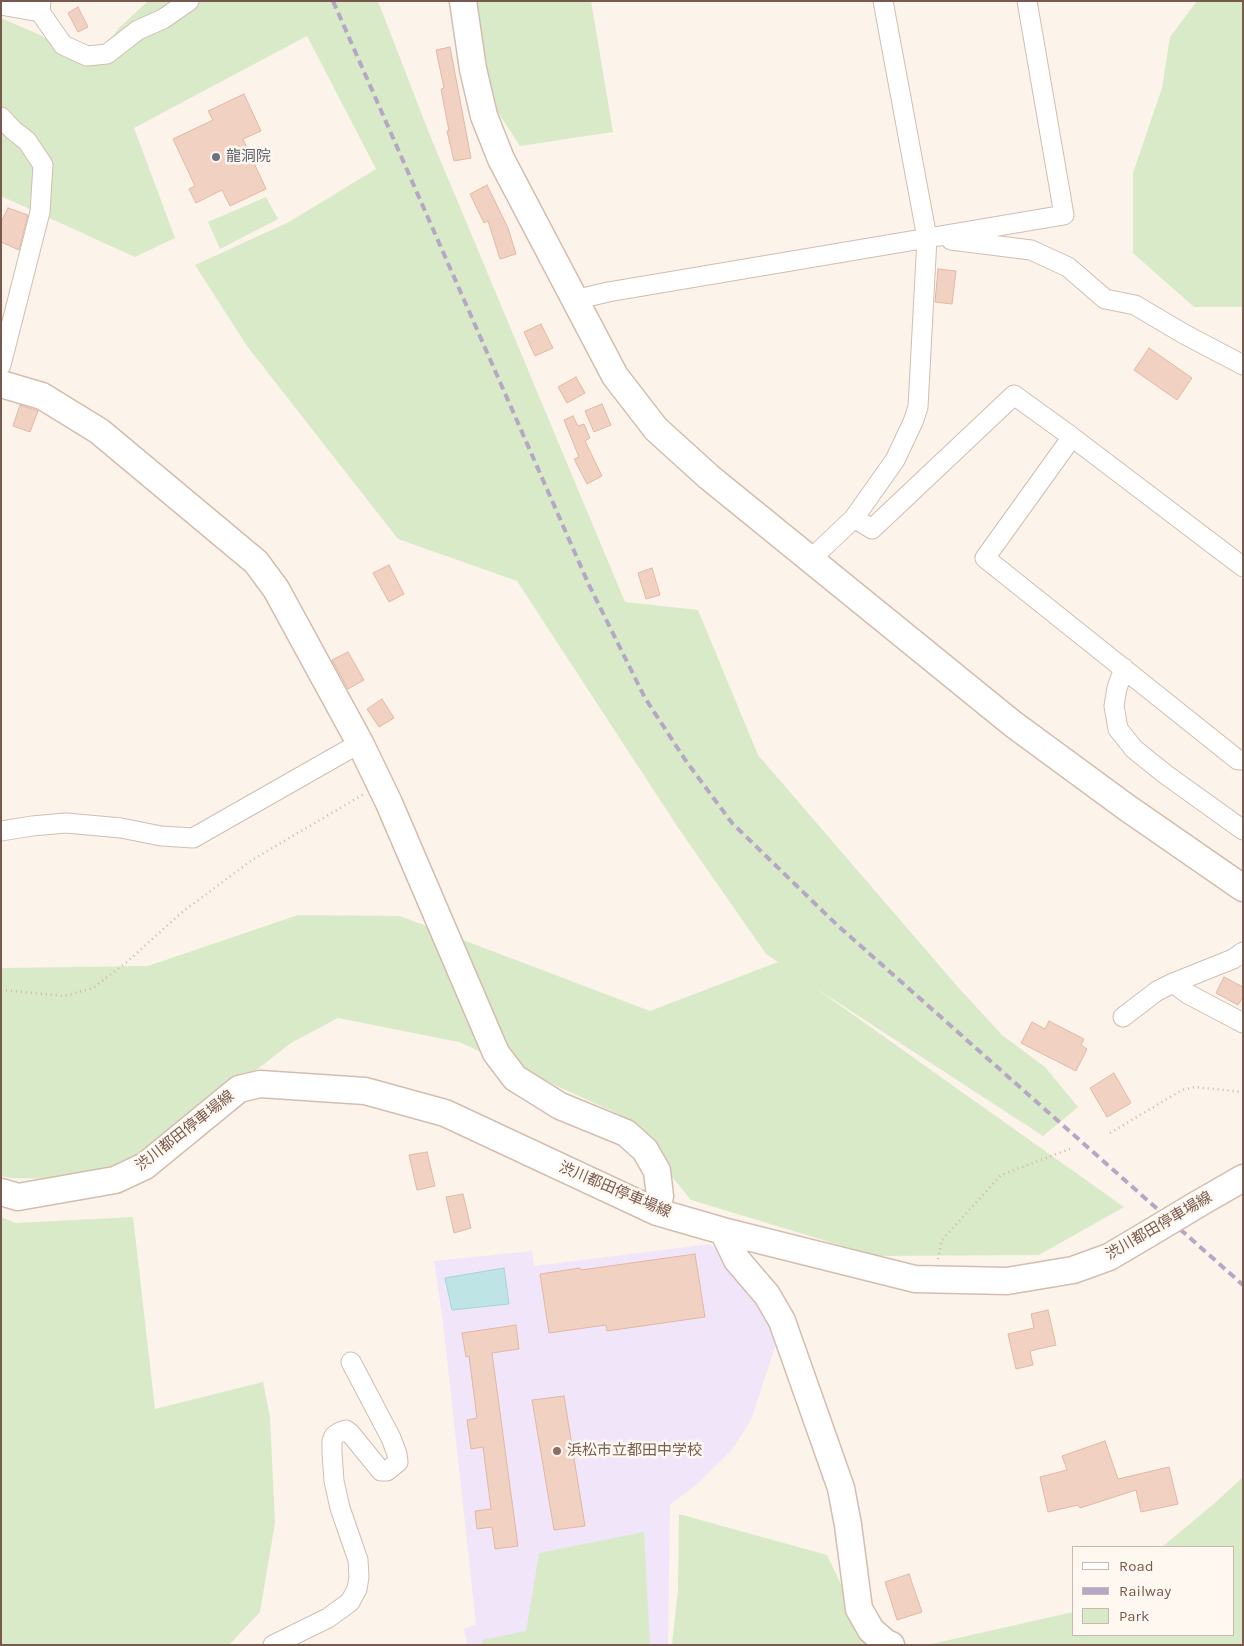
<!DOCTYPE html>
<meta charset="utf-8">
<style>
body{margin:0}
#map{position:relative;width:1244px;height:1646px;overflow:hidden;background:#fcf4ea;font-family:Karla,sans-serif}
canvas{display:block}
.frame{position:absolute;inset:0;border:2px solid #77594d;pointer-events:none}
.legend{position:absolute;left:1072px;top:1546px;width:162px;height:90px;box-sizing:border-box;background:#fff8f1;border:1px solid #c9b8af;margin:0;padding:6px 9px;list-style:none;font-size:15px;color:#77594d}
.legend li{display:flex;align-items:center;gap:10px;height:25px}
.legend b{width:25px;border:1px solid #c9b8af}
</style>
<div id="map">
<canvas width="1244" height="1646"></canvas>
<div class="frame"></div>
<ul class="legend">
<li><b style="height:6px;background:#fff"></b>Road</li>
<li><b style="height:6px;background:#b6a7c7"></b>Railway</li>
<li><b style="height:14px;background:#d9eac8"></b>Park</li>
</ul>
</div>
<script>
const ctx = document.querySelector('canvas').getContext('2d');
ctx.lineJoin = 'round';
function paint(path, color) { ctx.fillStyle = color; ctx.fill(path, 'evenodd'); }
const shape = rows => new Path2D(rows.map(r => 'M' + r).join(''));
function stroke(path, color, width, dash) { ctx.strokeStyle = color; ctx.lineWidth = width; ctx.lineCap = dash ? 'butt' : 'round'; ctx.setLineDash(dash || []); ctx.stroke(path); }
function drawText(font, color, halo, rows, align = 'center') {
  ctx.font = font + ' Karla,"Noto Sans JP",sans-serif'; ctx.lineWidth = 5; ctx.setLineDash([]); ctx.textBaseline = 'middle'; ctx.strokeStyle = halo; ctx.fillStyle = color; for (const [text, x, y, turn = 0] of rows) {
    ctx.save(); ctx.translate(x, y); ctx.rotate((+turn || 0) * Math.PI / 180); ctx.textAlign = isNaN(turn) ? turn : align; if (halo) ctx.strokeText(text, 0, 0); ctx.fillText(text, 0, 0); ctx.restore();
  }
}
paint(shape([
 [710,1244,733,1262,788,1341,775,1347,751,1420,732,1450,696,1485,670,1505,668,1645,467,1645,464,1629,476,1624,443,1322,434,1261,532,1251,534,1266]
]), '#f1e6f9');
paint(shape([
 [148,1,378,1,429,133,625,602,698,610,758,755,957,986,1002,1035,1045,1067,1078,1107,1043,1136,814,987,1124,1207,1039,1255,876,1256,691,1200,621,1115,459,1042,338,1018,291,1043,115,1180,10,1178,1,1176,1,968,148,966,298,915,400,916,650,1011,778,962,766,954,679,829,517,581,398,539,247,346,195,265,289,222,376,169,307,36,134,128,175,238,135,257,1,196,1,18,40,35,90,66,119,28],
 [477,1,591,1,613,132,520,146,493,105],
 [1197,1,1243,1,1243,307,1194,307,1133,253,1133,173,1162,88,1170,37],
 [266,197,278,219,220,249,208,222],
 [1,1217,16,1223,133,1217,155,1409,263,1382,270,1417,275,1523,260,1612,229,1645,1,1645],
 [1243,1477,1243,1645,927,1645,1073,1612,1073,1635,1233,1635,1233,1547,1162,1547,1216,1502],
 [679,1514,827,1555,870,1645,672,1645,678,1590],
 [644,1532,650,1645,483,1645,482,1640,526,1631,539,1553]
]), '#d9eac8');
const water = shape([
 [504,1268,509,1304,452,1310,445,1278,504,1268]
]);
paint(water, '#bee4e6');
stroke(water, '#a5d4d8', 1);
const building = shape([
 [78,7,88,27,78,32,68,13,78,7],
 [450,47,471,158,454,161,447,131,449,131,441,89,444,88,436,50,450,47],
 [244,94,261,131,243,139,266,189,230,206,222,190,196,203,189,189,195,186,173,139,213,120,208,111,244,94],
 [487,185,508,228,516,254,500,259,488,221,484,223,470,194,487,185],
 [8,208,28,215,19,250,1,242,1,222,8,208],
 [938,269,956,271,952,304,935,302,938,269],
 [541,324,553,348,535,356,524,332,541,324],
 [1149,348,1192,378,1177,400,1134,370,1149,348],
 [576,377,585,393,567,403,558,387,576,377],
 [602,404,611,425,594,432,585,411,602,404],
 [20,405,38,411,30,432,13,426,20,405],
 [573,416,578,426,584,424,590,438,585,441,602,476,587,484,574,459,579,457,564,420,573,416],
 [389,565,404,594,389,602,373,573,389,565],
 [652,568,660,595,646,599,638,573,652,568],
 [348,652,364,680,348,689,332,660,348,652],
 [382,699,394,718,379,727,367,709,382,699],
 [1224,977,1243,987,1243,997,1238,1005,1216,993,1224,977],
 [1049,1021,1084,1039,1081,1045,1087,1049,1076,1071,1021,1043,1032,1022,1045,1029,1049,1021],
 [1114,1073,1131,1103,1107,1117,1090,1088,1114,1073],
 [427,1152,435,1186,417,1190,409,1155,427,1152],
 [463,1194,471,1228,454,1233,446,1197,463,1194],
 [695,1254,705,1317,607,1331,606,1325,549,1333,540,1274,580,1268,581,1270,695,1254],
 [1048,1310,1056,1345,1030,1351,1033,1365,1016,1369,1008,1334,1034,1328,1031,1314,1048,1310],
 [516,1325,519,1349,492,1353,518,1546,495,1549,492,1527,477,1529,475,1511,491,1509,483,1447,471,1449,467,1420,477,1418,469,1356,466,1357,462,1333,516,1325],
 [564,1396,585,1526,554,1530,532,1400,564,1396],
 [1105,1441,1118,1479,1169,1467,1178,1504,1141,1512,1136,1490,1080,1508,1078,1505,1048,1512,1040,1477,1067,1470,1062,1456,1105,1441],
 [909,1574,922,1612,897,1620,885,1582,909,1574]
]);
paint(building, '#f1d1c2');
stroke(building, '#e4b7a3', 1);
const street = shape([
 [41,1,40,12,63,45,87,56,107,54,138,30,163,19,189,1],
 [1,5,40,12],
 [1,117,13,130,27,141,43,165,40,212,1,365],
 [951,240,1031,250,1068,267,1105,299,1135,305,1184,334,1243,365],
 [574,300,608,292,1064,215,1027,1],
 [1072,437,985,558,1238,760,1243,760],
 [854,518,872,529,1014,395,1072,437,1243,567],
 [811,559,854,518,895,460,913,422,918,407,927,238,883,1],
 [1124,668,1117,688,1114,706,1118,729,1134,749,1165,774,1243,830],
 [1,831,32,826,66,823,121,828,161,836,193,838,360,743],
 [1173,983,1188,994,1243,1023],
 [1123,1017,1157,991,1173,983,1233,959,1243,952],
 [273,1645,328,1618,350,1602,357,1589,359,1577,358,1560,340,1508,334,1481,332,1453,332,1441,334,1436,340,1432,346,1430,350,1433,381,1471,387,1471,398,1462,397,1454,391,1438,351,1362]
]);
const secondary = shape([
 [463,1,473,69,484,116,501,159,615,376,656,429,709,477,1013,724,1126,807,1243,888],
 [1,384,42,396,99,431,256,562,276,589,360,743,389,803,496,1053,515,1078,560,1106,626,1133,645,1150,657,1171,660,1196,657,1212],
 [1,1192,18,1197,115,1180,145,1166,239,1089,260,1084,365,1091,445,1113,657,1212,723,1231,915,1279,1007,1281,1073,1270,1109,1257,1148,1234],
 [1198,1204,1243,1178],
 [723,1231,737,1260,767,1295,782,1321,841,1488,848,1525,859,1609,871,1630,886,1643,891,1645]
]);
stroke(street, '#d1bdb2', 21);
stroke(secondary, '#d4bdaf', 29);
stroke(shape([
 [1,990,64,996,93,988,127,962,181,913,252,860,364,794],
 [1110,1133,1182,1090,1195,1087,1243,1092],
 [938,1259,942,1240,1001,1175,1070,1149]
]), '#d7b4a5', 2.5, [1, 4]);
stroke(street, '#fff', 19);
stroke(secondary, '#fff', 26);
stroke(shape([
 [333,1,589,585,645,698,686,761,732,823,836,924,1243,1285]
]), '#b6a7c7', 4, [8, 5]);
const secondaryBridge = shape([
 [1148,1234,1198,1204]
]);
stroke(secondaryBridge, '#d4bdaf', 29, []);
stroke(secondaryBridge, '#fff', 26);
for (const [x, y, r, color] of [
 [216,157,5,"#6b7280"],
 [557,1451,5,"#8d6e63"]
]) { const dot = new Path2D(); dot.arc(x, y, r, 0, 2 * Math.PI); ctx.fillStyle = color; ctx.fill(dot); stroke(dot, '#fff8f1', 2); }
drawText('15px', '#5b616d', '#fff8f1', [
 ["龍洞院",226,157]
], 'left');
drawText('15px', '#77594d', '#fff8f1', [
 ["渋川都田停車場線",185,1131,-38],
 ["渋川都田停車場線",615,1190,23],
 ["渋川都田停車場線",1159,1226,-30]
]);
drawText('15px', '#785e54', '#fff8f1', [
 ["浜松市立都田中学校",567,1451]
], 'left');
</script>
